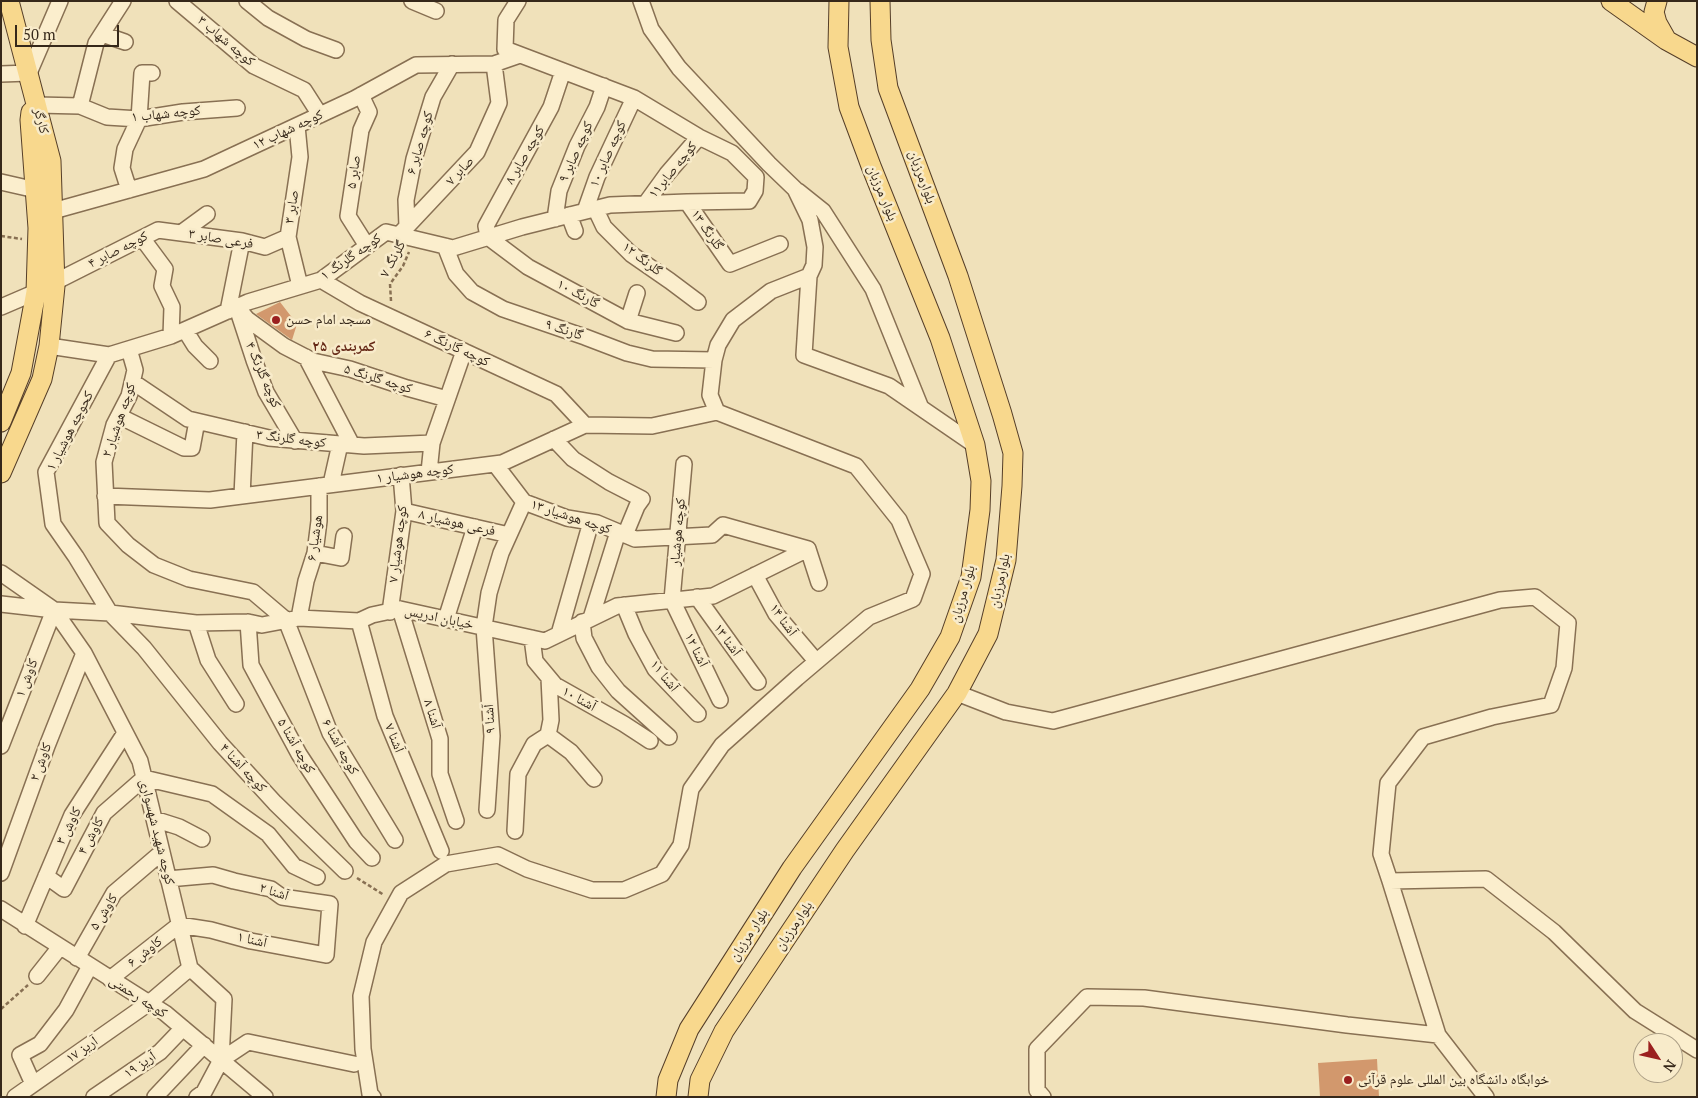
<!DOCTYPE html>
<meta charset="utf-8">
<style>
body{margin:0}
#map{position:relative;width:1698px;height:1098px;overflow:hidden;background:#f0e1ba;font-family:"PT Serif",serif}
canvas{display:block}
.frame{position:absolute;inset:0;border:2px solid #36281a;pointer-events:none}
.north{position:absolute;left:1633px;top:1033px;width:50px;height:50px;box-sizing:border-box;background:#f8ebca;border:1px solid #aa9d84;border-radius:50%;rotate:125deg;font-size:14px;font-weight:700;line-height:20px;text-align:center;color:#36281a}
.north::after{content:'';display:block;margin:auto;width:18px;height:22px;background:#9b201f;clip-path:polygon(50% 0,100% 100%,50% 72%,0 100%)}
.scale{position:absolute;left:15px;top:25px;width:104px;height:22px;box-sizing:border-box;border:2px solid #36281a;border-top:0;padding-left:6px;font-size:15px;line-height:18px;white-space:nowrap;color:#36281a;-webkit-text-stroke:4px #f8ebca;paint-order:stroke}
</style>
<div id="map">
<canvas width="1698" height="1098"></canvas>
<div class="frame"></div>
<div class="north">N</div>
<div class="scale">50 m</div>
</div>
<script>
const ctx = document.querySelector('canvas').getContext('2d');
ctx.lineJoin = 'round';
function paint(path, color) { ctx.fillStyle = color; ctx.fill(path, 'evenodd'); }
const shape = rows => new Path2D(rows.map(r => 'M' + r).join(''));
function stroke(path, color, width, dash) { ctx.strokeStyle = color; ctx.lineWidth = width; ctx.lineCap = dash ? 'butt' : 'round'; ctx.setLineDash(dash || []); ctx.stroke(path); }
function drawText(font, color, halo, rows, align = 'center') {
  ctx.font = font + ' "PT Serif","Noto Naskh Arabic",serif'; ctx.lineWidth = 5; ctx.setLineDash([]); ctx.textBaseline = 'middle'; ctx.strokeStyle = halo; ctx.fillStyle = color; for (const [text, x, y, turn = 0] of rows) {
    ctx.save(); ctx.translate(x, y); ctx.rotate((+turn || 0) * Math.PI / 180); ctx.textAlign = isNaN(turn) ? turn : align; if (halo) ctx.strokeText(text, 0, 0); ctx.fillText(text, 0, 0); ctx.restore();
  }
}
paint(shape([
 [280,302,297,324,292,340,256,314],
 [1377,1059,1379,1097,1320,1097,1318,1063]
]), '#d2986d');
const minor = shape([
 [177,1,254,66,304,90,320,115],
 [247,1,268,18,306,39,336,50],
 [412,1,436,11],
 [102,34,125,42],
 [563,71,551,107,486,226,488,237,528,267,628,321,676,333],
 [1,74,29,73,60,1],
 [361,95,369,112,361,130,348,216,367,246],
 [37,105,80,106,107,117,139,119,183,112,237,108],
 [80,106,96,43,123,1],
 [297,126,300,157,288,237,300,286],
 [1,182,36,190],
 [129,190,122,168,125,149,139,119,142,73,152,73],
 [798,191,823,211,873,289,921,408],
 [687,202,730,264,780,244],
 [646,203,667,174,699,137],
 [595,208,604,227,631,254,670,281,698,302],
 [53,211,204,169,354,99,416,65,494,64,520,55],
 [585,211,597,177,634,98],
 [569,215,575,231],
 [555,219,559,191,577,146,597,107,604,86],
 [407,227,406,200,414,159,433,97,452,64],
 [181,233,242,241,265,247,288,237],
 [399,235,477,152,499,103,494,64],
 [142,238,165,269,162,286,172,307,171,336],
 [445,246,456,274,472,292,503,309,585,337,627,353,652,359,714,360],
 [809,276,804,355,889,386,975,445],
 [321,280,360,303,556,394,585,425],
 [55,282,158,230,181,233,207,214],
 [1,307,36,292],
 [237,307,247,319,284,346,313,361,350,369,407,388,447,399],
 [228,311,242,241],
 [238,311,254,360,266,392,295,441],
 [628,321,637,293],
 [185,330,195,346,210,361],
 [49,346,109,355,171,336,248,302,321,280,386,232,453,248,522,227,610,205,687,202,749,201,755,191,756,177,732,153,699,137,634,98,505,49,506,20,518,1],
 [129,349,135,370,129,396,114,425,104,462,107,523,128,545,154,565,189,579,253,592,286,620,330,733,395,840],
 [109,355,46,472,53,524,76,557,110,613,144,648,220,743,275,803,345,871],
 [306,357,352,445],
 [133,382,188,419,269,438,364,446,432,443],
 [119,416,184,448,192,448,197,421],
 [554,439,573,459,609,482,642,499,637,506,625,535],
 [495,464,524,502,567,518,597,523,635,539,712,535,723,525,808,549],
 [684,464,672,600,720,700],
 [429,472,432,443,464,351],
 [331,484,340,444],
 [105,496,210,500,502,463,585,425,652,426,717,412],
 [242,496,245,432],
 [404,511,509,535],
 [808,549,819,583],
 [315,553,341,558,344,536],
 [1,573,54,610,84,653,140,761,190,968,224,999,221,1060,204,1092,197,1097],
 [755,575,776,614,816,661],
 [697,597,758,682],
 [1,604,54,610,110,613,196,623,248,622,262,625,299,618,359,621,372,615,400,609,545,641,617,606,713,596,808,549],
 [624,605,636,634,655,669,698,714],
 [400,609,440,739,440,774,456,821],
 [390,612,404,511,401,475],
 [299,618,306,581,315,553,319,521,319,486],
 [591,618,618,532],
 [446,619,475,527],
 [359,621,385,716,441,851],
 [248,622,251,665,299,754,356,841,372,858],
 [582,622,584,638,599,667,618,691,669,737],
 [196,623,208,660,236,704],
 [559,634,591,522],
 [532,638,535,661,555,685,624,724,650,741],
 [549,678,551,720,548,735,571,752,594,779],
 [957,693,1006,712,1053,721,1500,600,1535,597,1568,623,1564,668,1551,705,1492,717,1423,737,1388,783,1381,854,1390,881,1438,1035,1486,1097],
 [1,746,54,610],
 [487,810,492,736,484,627,489,593,501,553,524,502],
 [154,819,179,827,202,839],
 [515,831,518,774,534,744,548,735],
 [1,873,47,746,84,653],
 [46,876,64,889,104,813,144,778,212,794,268,834,294,866,317,877],
 [1390,881,1486,879,1554,932,1635,1011,1697,1050],
 [1,909,165,1013,265,1097],
 [25,926,72,815,125,733],
 [77,958,114,893,162,852],
 [37,976,60,947],
 [110,979,179,925,211,930,251,941,326,955,330,904,282,897,271,889,234,881,213,875,168,879],
 [221,1060,248,1042,354,1064],
 [33,1084,20,1055,40,1044,66,1010,90,966],
 [15,1097,149,1003,190,968],
 [94,1097,160,1052,183,1028],
 [155,1097,204,1045],
 [373,1097,370,1094,363,1049,361,996,374,942,401,893,446,864,498,855,527,869,592,890,624,890,662,874,681,845,691,789,722,745,797,678,869,617,913,599,922,574,899,520,856,466,717,412,710,395,714,360,718,345,733,320,771,291,809,276,814,265,815,247,810,220,795,189,769,164,679,68,651,29,641,1],
 [1043,1097,1037,1090,1037,1049,1087,997,1144,998,1347,1025,1438,1035]
]);
const major = shape([
 [1611,1,1666,40,1697,57],
 [1657,1,1654,12,1657,23,1666,39],
 [1,422,21,373,36,292,38,228,30,120,31,112],
 [1,473,42,379,49,346,55,286,51,161,9,1],
 [666,1097,668,1080,689,1029,792,868,920,689,950,637,971,577,980,510,981,481,975,445,940,338,871,166,849,107,838,47,839,1],
 [698,1097,700,1080,724,1031,845,850,957,693,988,634,1006,560,1012,486,1013,453,1002,414,958,276,888,88,881,40,880,1]
]);
stroke(minor, '#887053', 18);
stroke(major, '#553e28', 21);
stroke(shape([
 [1,236,22,239],
 [391,301,390,284,403,266,409,252],
 [357,878,384,895],
 [1,1009,28,985]
]), '#887053', 2.5, [4, 2.5]);
stroke(minor, '#fbeecd', 15);
stroke(major, '#f8d88d', 19);
for (const [x, y, r, color] of [
 [276,320,5,"#9b201f"],
 [1348,1080,5,"#9b201f"]
]) { const dot = new Path2D(); dot.arc(x, y, r, 0, 2 * Math.PI); ctx.fillStyle = color; ctx.fill(dot); stroke(dot, '#f8ebca', 2); }
drawText('14px', '#36281a', '#f8ebca', [
 ["کوچه شهاب ۳",226,41,40],
 ["کوچه شهاب ۱",166,114,-6],
 ["کارگر",41,121,76],
 ["کوچه شهاب ۱۲",288,130,-25],
 ["کوچه صابر ۶",420,143,-74],
 ["کوچه صابر ۹",576,152,-66],
 ["کوچه صابر ۱۰",608,154,-66],
 ["کوچه صابر ۸",525,155,-60],
 ["کوچه صابر۱۱",673,170,-51],
 ["صابر ۷",460,171,-47],
 ["صابر ۵",354,172,-82],
 ["بلوارمرزبان",922,177,70],
 ["بلوار مرزبان",882,193,68],
 ["صابر ۳",292,207,-81],
 ["گلرنگ ۱۳",707,230,55],
 ["فرعی صابر ۳",221,239,9],
 ["کوچه صابر ۴",118,250,-27],
 ["کوچه گلرنگ ۱",351,257,-35],
 ["گلرنگ ۷",393,259,-62],
 ["گلرنگ ۱۲",642,259,37],
 ["گارنگ ۱۰",578,294,28],
 ["گارنگ ۹",564,330,18],
 ["کوچه گارنگ ۶",457,348,25],
 ["کوچه گلرنگ ۴",263,375,67],
 ["کوچه گلرنگ ۵",378,379,17],
 ["کوچه هوشیار ۲",119,420,-71],
 ["کحوچه هوشیار ۱",70,431,-63],
 ["کوچه گلرنگ ۳",291,439,7],
 ["کوچه هوشیار ۱",415,474,-7],
 ["کوچه هوشیار ۱۳",571,517,18],
 ["فرعی هوشیار ۸",457,523,13],
 ["کوچه هوشیار",678,532,-85],
 ["هوشیار ۶",315,538,-82],
 ["کوچه هوشیار ۷",398,544,-83],
 ["بلوارمرزبان",1000,581,-78],
 ["بلوار مرزبان",963,594,-74],
 ["خیابان ادریس",439,618,12],
 ["آشنا ۱۴",783,620,54],
 ["آشنا ۱۳",727,640,54],
 ["آشنا ۱۲",696,650,64],
 ["آشنا ۱۱",664,676,51],
 ["کاوش ۱",27,678,-69],
 ["آشنا ۱۰",579,699,29],
 ["آشنا ۸",432,714,73],
 ["آشنا ۹",490,719,-94],
 ["آشنا ۷",394,738,68],
 ["کوچه آشنا ۵",296,746,60],
 ["کوچه آشنا ۶",340,747,61],
 ["کاوش ۲",41,762,-70],
 ["کوچه آشنا ۴",243,768,47],
 ["کاوش ۳",69,826,-64],
 ["کوچه شهید شهسواری",157,832,76],
 ["کاوش ۴",91,836,-62],
 ["آشنا ۲",274,892,18],
 ["کاوش ۵",104,912,-58],
 ["بلوارمرزبان",794,926,-56],
 ["بلوار مرزبان",749,935,-57],
 ["آشنا ۱",252,940,13],
 ["کاوش ۶",145,952,-38],
 ["کوچه رحمتی",138,997,33],
 ["آریز ۱۷",82,1050,-35],
 ["آریز ‍۱۹",140,1065,-34]
]);
drawText('14px', '#36281a', '#f8ebca', [
 ["مسجد امام حسن",286,320],
 ["خوابگاه دانشگاه بین المللی علوم قرآنی",1358,1080]
], 'left');
drawText('bold 15px', '#652816', '#f8ebca', [
 ["کمربندی ۲۵",344,347]
]);
</script>
